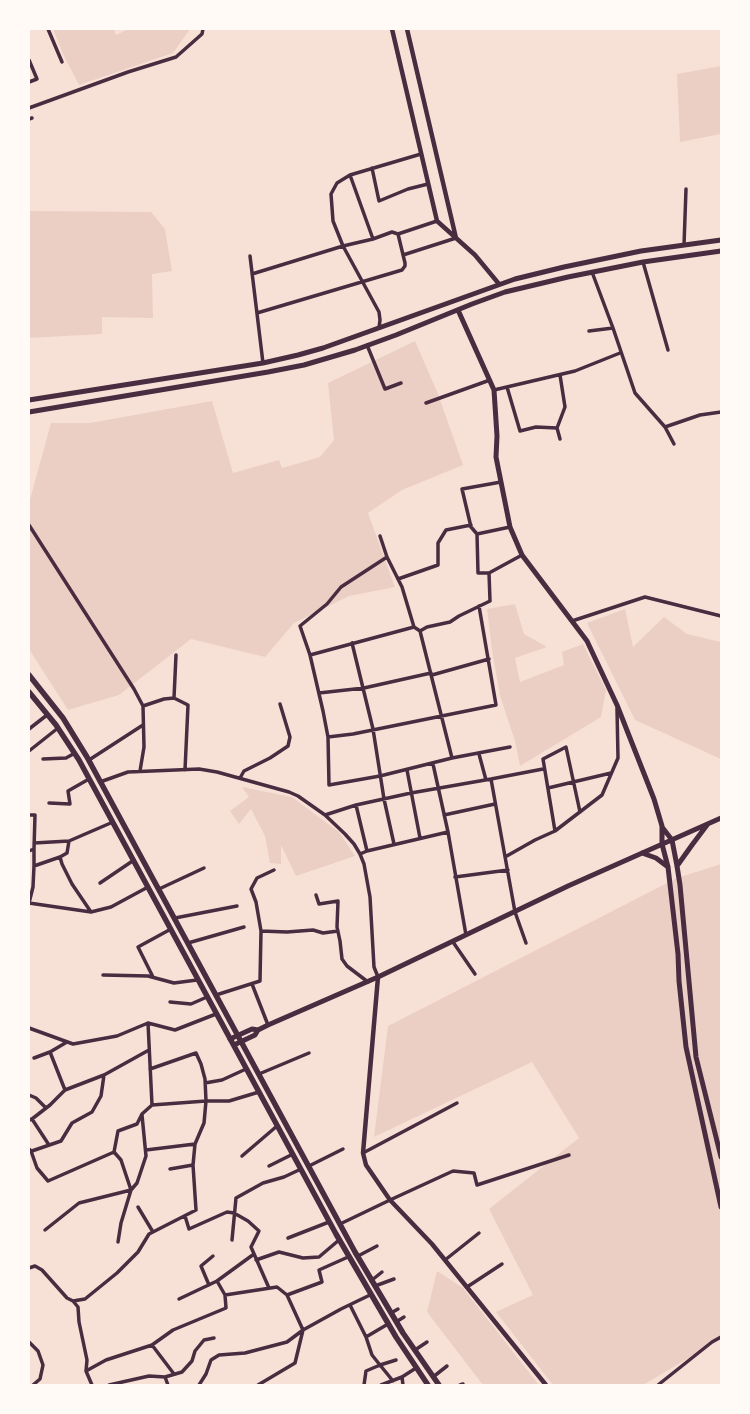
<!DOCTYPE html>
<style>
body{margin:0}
#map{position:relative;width:750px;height:1414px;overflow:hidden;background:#f7e1d7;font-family:"DM Sans",sans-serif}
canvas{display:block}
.frame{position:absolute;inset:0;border:30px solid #fffaf5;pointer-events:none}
</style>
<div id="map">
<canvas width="750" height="1414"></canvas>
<div class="frame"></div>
</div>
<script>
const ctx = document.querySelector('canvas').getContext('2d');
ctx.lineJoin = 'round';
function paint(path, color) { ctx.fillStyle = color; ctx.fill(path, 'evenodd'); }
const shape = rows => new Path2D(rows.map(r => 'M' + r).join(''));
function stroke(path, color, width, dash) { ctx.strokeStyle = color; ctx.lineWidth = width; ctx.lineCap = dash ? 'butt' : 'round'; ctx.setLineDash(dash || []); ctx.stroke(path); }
paint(shape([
 [53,29,114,29,116,35,128,29,190,29,173,53,79,85,63,54],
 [721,66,721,134,680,142,677,74],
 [29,211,151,212,165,229,172,271,152,274,153,318,102,317,102,334,29,338],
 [415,341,438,394,463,465,402,490,368,513,395,587,349,596,294,623,265,657,191,639,119,695,68,710,29,649,29,503,51,423,90,423,212,401,233,473,279,460,282,468,320,457,334,440,328,383],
 [515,604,524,634,547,647,515,658,520,682,564,665,562,652,583,644,606,690,601,717,520,766,515,741,500,696,492,650,487,609],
 [625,609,633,647,664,617,687,634,721,642,721,759,635,720,587,623],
 [242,787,292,797,339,832,355,856,296,876,281,845,281,864,270,863,265,836,251,809,239,824,230,811,249,797],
 [721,864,721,1339,643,1385,553,1385,496,1312,533,1295,489,1209,579,1138,532,1062,374,1137,388,1026,677,878],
 [437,1271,463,1288,539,1385,483,1385,427,1312]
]), '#ebcfc5');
stroke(shape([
 [48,29,62,62],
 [29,60,37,79,29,82],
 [29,108,128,72,176,57,202,34,203,29],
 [29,119,32,118],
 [372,168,379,201,408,189,428,184],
 [350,175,373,239],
 [684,245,686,189],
 [403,255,456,238],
 [250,256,263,363],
 [643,262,668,350],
 [592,272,613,328,635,393,665,427,674,444],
 [252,274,343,246,373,239,392,232,398,234,437,221],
 [257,313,402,270,405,266,405,263,398,234],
 [379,328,380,320,379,312,343,246,333,221,331,194,337,183,350,175,421,154],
 [589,331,613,328],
 [367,345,385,389,401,383],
 [507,387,520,431,536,427,557,428],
 [494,390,575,371,620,353],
 [426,403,490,380],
 [665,427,700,415,721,412],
 [560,439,557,428,565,407,560,375],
 [29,525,134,689,143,706],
 [477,534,471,527,462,489,501,482],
 [380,536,387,557,402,587,414,627,420,631,452,758],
 [387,557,341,587,327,604,300,626,310,655,323,711,328,737,329,785,380,776,452,758,510,747],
 [489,573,478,573,477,534,510,527],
 [398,579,438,565,438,543,446,530,471,525],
 [572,621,645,597,721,616],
 [420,631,427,627,450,622,459,616,490,601,489,573,522,555],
 [352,643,373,729,384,799,394,844],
 [310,655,414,627],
 [432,675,489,659],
 [319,693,364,688,431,673],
 [174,698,188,705,185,770],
 [29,729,47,715],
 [328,737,353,734,496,705,479,606],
 [29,751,58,728],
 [479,754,486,780],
 [43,759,66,758,75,753],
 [89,760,143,725],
 [433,764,448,832,466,935],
 [407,770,420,838],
 [140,771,144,747,143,706,164,699,174,698,176,655],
 [240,778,244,771,270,758,288,746,290,737,280,704],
 [491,779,515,912,526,943],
 [100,782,128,772,199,769,217,772,289,792,298,796,325,815,345,834,354,844,360,854,364,864,370,897,374,967,378,977],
 [548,788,611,773],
 [49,803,70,804,68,791,89,779],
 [356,805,367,851],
 [29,815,35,815,34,849],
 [325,815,356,805,411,793,491,779,543,769],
 [444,815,495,804],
 [555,831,543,759,566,747,580,812],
 [34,843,69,841],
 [29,851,34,849,34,866,60,857,67,853,69,841,113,822],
 [360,854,367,851,448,832],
 [60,857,62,864,72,884,91,912],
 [505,857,535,840,555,831,602,795,618,758,617,709],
 [455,877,508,870],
 [100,883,134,860],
 [159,889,204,868],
 [316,895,319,904,338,901,337,927,340,941,342,959,347,966,368,982],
 [29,903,91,912,111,907,148,887],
 [29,903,33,887,34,866],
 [175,918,237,906],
 [261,931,256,902,251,889,257,878,274,870],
 [453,942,475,974],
 [188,943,244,927],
 [103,975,148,976,174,983,197,980],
 [153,977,138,947,171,929],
 [252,984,268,1025],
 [216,995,260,981,261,931,287,932,313,930,323,933,338,931],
 [170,1002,191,1004,207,997],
 [148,1023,152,1105],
 [148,1023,175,1030,216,1014],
 [29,1028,73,1044,117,1036,148,1023],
 [50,1052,65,1090],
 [34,1058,50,1052,67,1042],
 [259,1074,309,1053],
 [205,1083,222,1080,246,1069],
 [29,1095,36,1098,46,1108],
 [32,1119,49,1145],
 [29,1120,32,1119,50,1105,65,1090,104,1075],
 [29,1149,31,1151,37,1168,48,1181,114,1152],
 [146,1150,195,1144],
 [29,1152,61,1141,72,1123,92,1112,101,1096,104,1075,149,1050],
 [363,1153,457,1103],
 [242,1156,277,1126],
 [269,1166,293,1154],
 [309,1166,343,1149],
 [170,1169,193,1165],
 [138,1207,153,1232],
 [185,1216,189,1229,227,1212,234,1213,248,1221,259,1231,251,1247,269,1288],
 [340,1224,390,1200,453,1171,474,1173,477,1185,569,1155],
 [45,1230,79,1203,131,1190,121,1160,114,1152,118,1131,137,1124,142,1114,152,1105,206,1101,205,1079,201,1064,196,1053,150,1069],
 [288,1238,329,1222],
 [232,1240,236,1198,263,1183,284,1177,301,1169],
 [118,1242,121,1223,131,1190,137,1183,146,1156,142,1115],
 [358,1256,377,1246],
 [256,1260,279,1252,303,1258,319,1257,339,1240],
 [445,1260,479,1233],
 [29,1268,35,1266,42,1270,67,1298,73,1301,85,1299,117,1273,138,1252,149,1234,196,1210,193,1165,195,1144,204,1123,206,1101,229,1101,259,1092],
 [372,1280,382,1272],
 [209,1285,201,1266,213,1256],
 [375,1286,394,1279],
 [467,1287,502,1264],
 [225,1295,217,1281,254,1254],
 [287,1295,322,1282,319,1270,348,1257],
 [179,1299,217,1281],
 [73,1301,78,1307,79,1322,87,1360,86,1371,92,1385],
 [350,1305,366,1337,372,1355,380,1365,366,1371,364,1385],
 [391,1313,398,1309],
 [396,1322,404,1317],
 [366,1337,388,1324],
 [29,1342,38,1351,43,1365,40,1379,33,1385],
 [152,1345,174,1374],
 [415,1350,427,1342],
 [86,1371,106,1360,152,1345,173,1330,226,1308,225,1295,277,1287,287,1295,303,1330,287,1342,245,1353,219,1355,211,1360,206,1374,199,1385],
 [402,1377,403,1385],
 [433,1377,447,1366],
 [393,1381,380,1365,396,1360],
 [109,1385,149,1376,165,1377],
 [168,1385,165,1377,182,1372,192,1361,195,1351,204,1340,214,1338],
 [258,1385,295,1363,303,1330,341,1309,370,1295],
 [381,1385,402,1377,416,1368],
 [460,1385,463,1384],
 [658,1385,712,1342,721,1337]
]), '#4a2c40', 3.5);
stroke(shape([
 [392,29,437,221,475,255,499,284],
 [407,29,456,238],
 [378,977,363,1153,366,1165,390,1200,432,1244,546,1385]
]), '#4a2c40', 4.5);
stroke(shape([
 [458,310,494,390,497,436,496,457,510,527,522,555,587,641,617,705,654,799,662,826,662,844,668,867,678,954,679,981,686,1047,721,1207],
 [29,400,263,363,298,355,323,348,515,279,564,267,641,251,721,240],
 [29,412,268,372,304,365,355,350,396,335,472,304,505,292,568,277,643,262,721,251],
 [662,827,672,840,677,866,680,885,696,1057,721,1157],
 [642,853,656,858,668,867],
 [677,866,692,845,707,825],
 [230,1039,252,1029,258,1030],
 [234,1045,255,1035,258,1030,268,1025,378,977,568,886,721,818]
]), '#4a2c40', 5);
stroke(shape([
 [29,675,63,718,87,757,355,1252,403,1333,439,1385],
 [29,692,56,725,79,760,336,1234,396,1337,428,1385]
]), '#4a2c40', 5.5);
</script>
